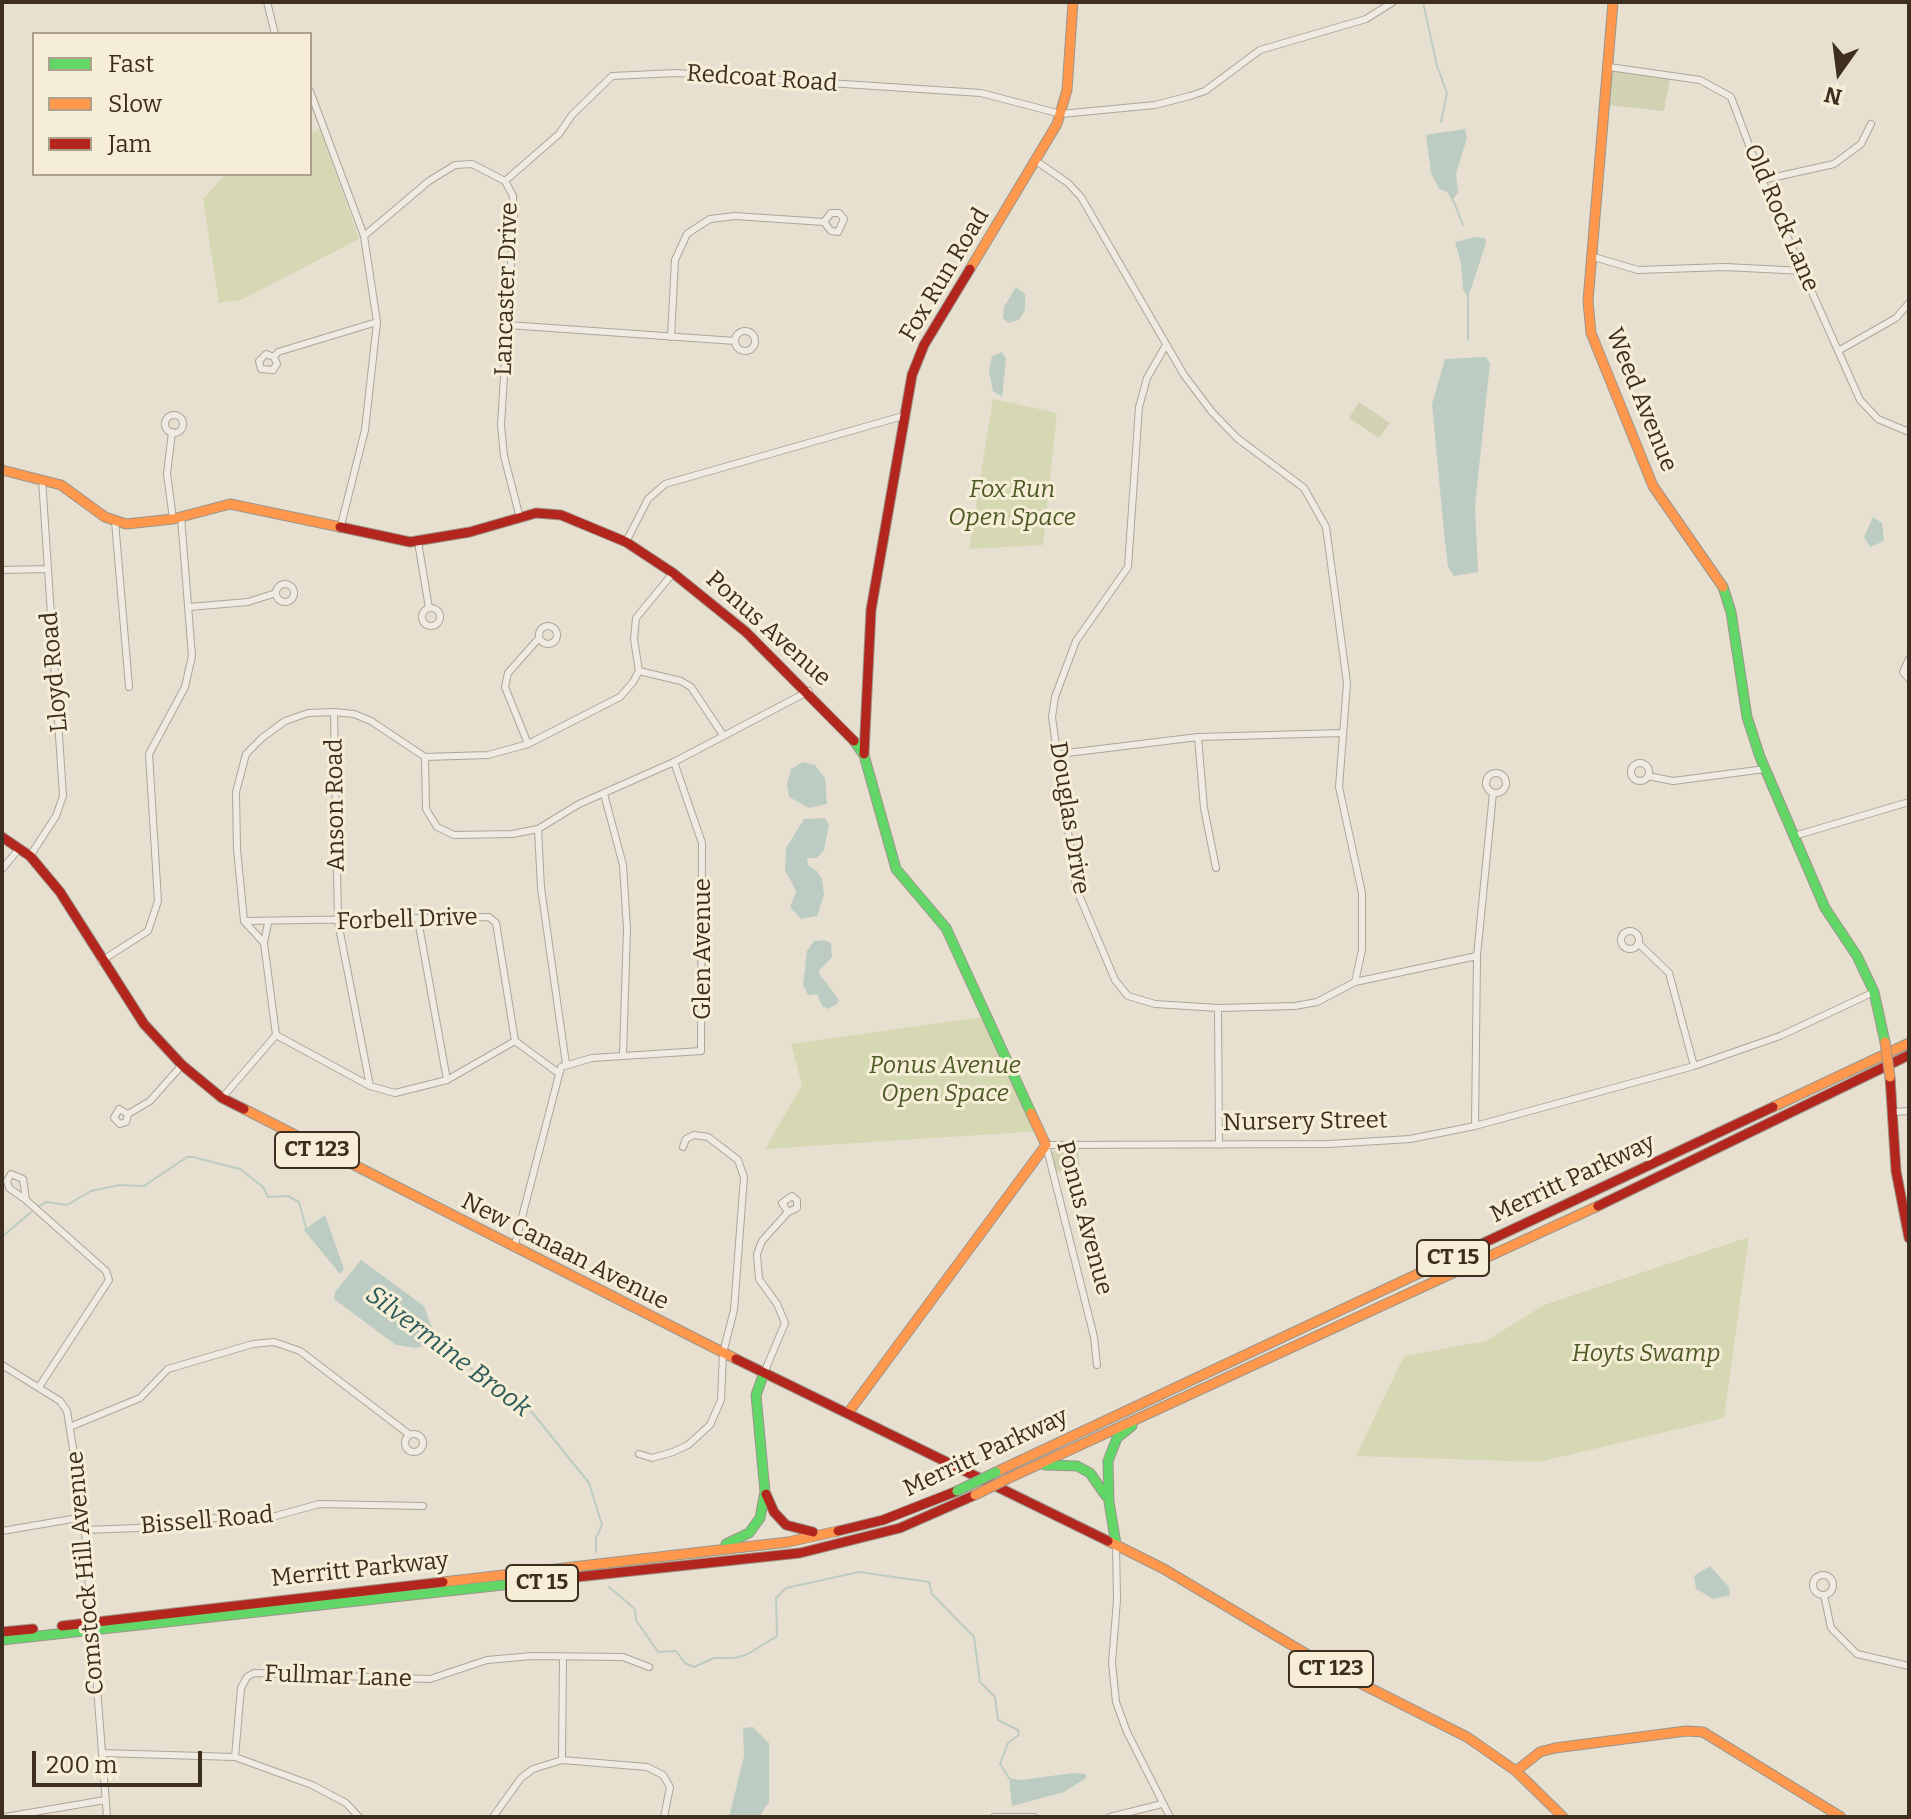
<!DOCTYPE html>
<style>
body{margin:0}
#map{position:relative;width:1911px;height:1819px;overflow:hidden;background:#e7e0d1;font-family:Bitter,serif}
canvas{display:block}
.frame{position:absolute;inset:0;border:4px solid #3d2e20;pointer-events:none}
.legend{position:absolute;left:32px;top:32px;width:280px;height:144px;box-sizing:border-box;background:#f7eed8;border:2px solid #ada18e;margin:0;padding:10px 14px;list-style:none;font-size:24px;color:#3d2e20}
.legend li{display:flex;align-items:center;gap:16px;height:40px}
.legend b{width:40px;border:2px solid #ada18e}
.north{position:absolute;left:1799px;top:32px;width:80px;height:80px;-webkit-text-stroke:6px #f7eed8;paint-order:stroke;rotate:194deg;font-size:22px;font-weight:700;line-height:32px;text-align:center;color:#3d2e20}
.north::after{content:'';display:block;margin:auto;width:28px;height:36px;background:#3d2e20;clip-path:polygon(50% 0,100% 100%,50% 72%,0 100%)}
.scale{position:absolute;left:32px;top:1751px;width:170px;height:36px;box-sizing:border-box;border:4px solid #3d2e20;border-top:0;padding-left:10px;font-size:24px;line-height:28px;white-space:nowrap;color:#3d2e20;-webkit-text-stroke:6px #f7eed8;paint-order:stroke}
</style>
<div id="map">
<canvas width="1911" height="1819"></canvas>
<div class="frame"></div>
<ul class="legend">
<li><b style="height:10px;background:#63d668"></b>Fast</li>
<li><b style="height:10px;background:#ff974d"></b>Slow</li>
<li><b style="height:10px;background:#b3261e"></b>Jam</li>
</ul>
<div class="north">N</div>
<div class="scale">200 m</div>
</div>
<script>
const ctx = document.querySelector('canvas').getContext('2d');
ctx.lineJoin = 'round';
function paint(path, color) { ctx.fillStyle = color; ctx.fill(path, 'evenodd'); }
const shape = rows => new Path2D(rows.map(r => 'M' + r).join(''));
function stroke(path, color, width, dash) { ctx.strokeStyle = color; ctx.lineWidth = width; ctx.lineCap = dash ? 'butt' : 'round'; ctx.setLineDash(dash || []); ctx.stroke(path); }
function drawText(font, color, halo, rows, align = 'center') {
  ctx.font = font + ' Bitter,serif'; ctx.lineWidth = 6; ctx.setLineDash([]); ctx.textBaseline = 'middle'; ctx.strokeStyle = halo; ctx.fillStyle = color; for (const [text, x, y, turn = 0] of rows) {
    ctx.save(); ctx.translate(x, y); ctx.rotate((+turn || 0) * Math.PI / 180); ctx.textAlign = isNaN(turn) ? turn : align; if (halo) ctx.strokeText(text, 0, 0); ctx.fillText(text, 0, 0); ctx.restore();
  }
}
paint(shape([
 [320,129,359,239,241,300,219,303,203,199,226,174,310,174,310,134],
 [993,399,1057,413,1043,545,969,549],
 [982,1017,1014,1089,1041,1131,765,1149,802,1085,791,1044],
 [1749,1237,1724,1418,1539,1462,1356,1456,1404,1356,1486,1341,1544,1305]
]), '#d6d7b3');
paint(shape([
 [1609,70,1670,78,1664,111,1606,105],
 [1359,402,1390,423,1379,438,1349,418],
 [1065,1148,1078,1148,1080,1169,1055,1172,1050,1152]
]), '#d1d1b3');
paint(shape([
 [1465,129,1467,138,1456,174,1458,193,1452,200,1447,192,1439,189,1431,173,1426,135],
 [1475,237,1485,238,1486,243,1468,298,1463,289,1461,263,1455,242],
 [1016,287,1025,294,1025,310,1019,320,1008,323,1003,318,1004,307],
 [1002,352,1006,359,1002,397,993,391,989,371,992,356],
 [1486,357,1490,363,1475,506,1478,572,1454,576,1448,567,1444,533,1432,404,1445,359],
 [1873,517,1882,523,1884,541,1870,547,1864,537],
 [803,762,815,765,825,778,827,804,809,808,789,797,787,784,791,769],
 [825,818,829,825,824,850,817,858,807,858,808,865,817,871,822,879,824,895,817,916,801,919,790,907,796,891,785,870,786,848,804,819],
 [824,940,831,943,832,957,818,972,839,1000,837,1004,828,1009,822,1006,817,994,808,995,803,985,807,951,814,941],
 [325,1215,344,1269,340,1274,304,1230],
 [361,1260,424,1306,432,1328,426,1346,415,1348,396,1345,334,1299,335,1292],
 [1710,1566,1729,1587,1730,1595,1714,1599,1696,1589,1694,1576],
 [753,1727,769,1743,769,1802,759,1817,729,1817,744,1756,743,1728],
 [1073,1773,1086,1774,1086,1778,1064,1792,1012,1806,1009,1778,1021,1780]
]), '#bcccc2');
stroke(shape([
 [1423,2,1437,66,1447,93,1441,122],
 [1453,200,1463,225],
 [1468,298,1468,340],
 [39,1206,47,1202,67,1205,91,1191,120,1185,144,1186,187,1157,193,1157,240,1169,263,1187,268,1197,288,1196,299,1202,306,1228],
 [2,1237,31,1212],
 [428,1340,444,1347,496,1388,527,1406,589,1483,602,1525,596,1538,596,1552],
 [609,1587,635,1609,636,1620,658,1652,676,1651,685,1663,694,1667,714,1658,735,1658,748,1654,777,1636,776,1598,786,1588,859,1572,929,1582,932,1594,974,1637,980,1682,995,1697,998,1720,1018,1730,1019,1735,1008,1743,1000,1764,1009,1778]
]), '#bcccc2', 2);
const street = shape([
 [267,2,275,34],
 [1609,67,1700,80,1731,97,1762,180,1860,400,1878,419,1909,432],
 [310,91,364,236,377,322,365,430,340,529],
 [1036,161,1068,183,1081,197,1184,375,1212,412,1237,438,1304,488,1326,527,1347,683,1339,787,1362,893,1362,950,1355,982],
 [1762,180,1834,164,1861,144,1871,124],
 [505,181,559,134,572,115,612,76,676,73,981,93,1061,114,1155,105,1190,96,1205,91,1260,50,1366,19,1393,2],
 [364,236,429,181,455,165,472,164,505,181,513,196,514,214,501,425,504,456,520,518],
 [1594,257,1638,270,1725,267,1804,271],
 [508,325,735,341],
 '735 341a10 10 0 1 1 20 0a10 10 0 1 1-20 0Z',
 [671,337,675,260,687,234,699,226,710,219,735,216,824,222,831,231,838,232,844,219,839,213,831,213,824,222],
 [1166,345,1147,378,1139,407,1128,567,1076,641,1055,697,1052,717,1076,888,1115,980,1128,996,1155,1004,1218,1008,1295,1006,1317,1002,1355,982,1477,956],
 [1838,351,1896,318,1909,303],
 [274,357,277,364,273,370,261,369,259,361,266,354,274,357,278,352,377,322],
 '165 424a9 9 0 1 1 18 0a9 9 0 1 1-18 0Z',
 [172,432,167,474,173,519],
 [115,521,129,687],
 [418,542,429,608],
 [626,542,648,499,665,484,903,416],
 [2,570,46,569],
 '276 593a9 9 0 1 1 18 0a9 9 0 1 1-18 0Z',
 [189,607,248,602,276,593],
 '422 617a9 9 0 1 1 18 0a9 9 0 1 1-18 0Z',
 '539 635a9 9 0 1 1 18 0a9 9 0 1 1-18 0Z',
 [1909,659,1903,672,1909,679],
 [639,671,681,681,691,687,723,735],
 [334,712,338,922,370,1086],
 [1198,737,1204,808,1216,868],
 [528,744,505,687,508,673,539,638],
 [1059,754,1198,737,1341,733],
 [425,757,426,809,437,827,454,835,512,834,538,829,579,804,674,762,809,691],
 '1631 772a9 9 0 1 1 18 0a9 9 0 1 1-18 0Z',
 '1486 783a10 10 0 1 1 20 0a10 10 0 1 1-20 0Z',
 [1648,776,1673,781,1765,769],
 [604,794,623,865,627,929,623,1055],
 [538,829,541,888,566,1064],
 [1794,836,1909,802],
 [30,856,56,816,63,796,42,479],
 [2,869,19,849],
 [418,920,447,1080],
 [244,921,237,849,236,792,246,754,262,738,285,721,308,713,334,712,354,714,371,721,425,757,488,755,528,744,620,697,633,682,639,671,634,639,636,618,673,573],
 [244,921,264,943,276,1035,370,1086,395,1093,447,1080,515,1041],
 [244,921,489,917,496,923,515,1041],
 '1621 940a9 9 0 1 1 18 0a9 9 0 1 1-18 0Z',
 [264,943,268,923],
 [1638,943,1669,973,1694,1066],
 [101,961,148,931,158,901,149,754,185,687,192,656,181,517],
 [1218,1008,1219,1145],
 [515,1041,557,1072],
 [222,1098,276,1035],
 [1895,1112,1909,1111],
 [128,1114,119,1109,114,1118,120,1124,126,1122,128,1114,150,1101,182,1065],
 [1475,1126,1477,956,1493,793],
 [26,1200,9,1188,7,1181,11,1174,23,1179,26,1200,106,1271,109,1280,39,1387],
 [514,1248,561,1067,592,1058,701,1051,702,843,674,762],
 [2,1365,60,1401,67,1411,84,1517,90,1602],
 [1097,1365,1094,1337,1046,1145,1329,1144,1410,1139,1475,1126,1694,1066,1780,1036,1874,992],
 [764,1373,785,1323,777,1304,759,1279,757,1254,762,1241,788,1212,797,1208,797,1200,792,1196,782,1203,788,1212],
 [72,1426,140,1398,168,1369,253,1344,274,1342,300,1351,410,1435],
 '405 1443a9 9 0 1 1 18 0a9 9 0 1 1-18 0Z',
 [639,1454,652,1458,673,1452,688,1445,710,1425,721,1400,723,1353,734,1310,744,1177,738,1160,708,1137,694,1135,686,1139,683,1147],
 [85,1530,137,1528,201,1518,265,1519,319,1504,423,1506],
 [2,1531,84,1517],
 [1116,1545,1117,1600,1112,1663,1116,1702,1127,1732,1170,1817],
 '1813 1585a10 10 0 1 1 20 0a10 10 0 1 1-20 0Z',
 [1824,1595,1831,1628,1857,1654,1909,1666],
 [94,1649,107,1817],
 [102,1753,235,1757,312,1785,346,1803,359,1817],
 [235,1757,241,1688,247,1677,254,1673,430,1679,487,1660,532,1656,623,1657,649,1667],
 [562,1760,563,1657],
 [5,1817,105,1800],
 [493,1817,521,1778,533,1769,562,1760,647,1767,663,1775,670,1787,664,1817],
 [994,1817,1034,1817],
 [1110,1817,1162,1804]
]);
const fast = shape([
 [1723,587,1731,612,1747,717,1760,757,1825,908,1857,956,1874,992,1885,1042],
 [854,741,864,755,896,869,946,928,1031,1113],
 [1045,1465,1077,1466,1090,1473,1106,1496],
 [726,1544,749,1533,760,1518,765,1492,756,1395,764,1373],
 [1116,1544,1109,1502,1108,1461,1117,1438,1132,1426],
 [2,1640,530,1582]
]);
const slow = shape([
 [1613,2,1588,301,1591,333,1653,486,1723,587],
 [970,269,1057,124,1067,90,1073,2],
 [2,470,61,485,105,517,126,524,173,519,230,504,340,527],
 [1773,1107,1909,1043],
 [244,1109,736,1359],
 [848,1413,1046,1145,1031,1113],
 [996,1472,1475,1247],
 [1007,1479,1598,1206],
 [1108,1541,1164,1569,1330,1668,1467,1737,1516,1771,1563,1817],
 [443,1582,788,1542,838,1531],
 [1516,1771,1540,1752,1555,1748,1686,1731,1703,1732,1841,1817]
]);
const jam = shape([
 [340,527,410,542,470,532,536,513,561,515,626,542,673,573,746,632,854,741],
 [864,754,871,610,912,375,924,345,970,269],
 [2,837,30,856,60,892,144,1024,182,1065,222,1098,244,1109],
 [1890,1077,1896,1171,1909,1238],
 [1598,1206,1909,1055],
 [1475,1247,1773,1107],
 [736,1359,1108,1541],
 [766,1494,774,1512,786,1525,813,1532],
 [838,1531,883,1520,957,1491],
 [530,1582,800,1553,900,1528,975,1495],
 [62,1626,443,1582],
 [2,1632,33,1629]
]);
stroke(street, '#ada599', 8);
stroke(fast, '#9c958a', 11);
stroke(slow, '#9c958a', 11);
stroke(jam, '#9c958a', 11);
stroke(street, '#efebe3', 6);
stroke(fast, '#63d668', 9);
stroke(slow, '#ff974d', 9);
stroke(jam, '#b3261e', 9);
const streetBridge = shape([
 [90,1602,94,1649]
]);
const fastBridge = shape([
 [957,1491,996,1472]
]);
const slowBridge = shape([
 [1885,1042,1890,1077],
 [975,1495,1007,1479]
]);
stroke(streetBridge, '#ada599', 8, []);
stroke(fastBridge, '#9c958a', 11, []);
stroke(slowBridge, '#9c958a', 11, []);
stroke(streetBridge, '#efebe3', 6);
stroke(fastBridge, '#63d668', 9);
stroke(slowBridge, '#ff974d', 9);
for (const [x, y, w] of [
 [317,1150,84],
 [1453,1258,72],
 [542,1583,72],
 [1331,1669,84]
]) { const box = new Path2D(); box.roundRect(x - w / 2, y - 18, w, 36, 6); ctx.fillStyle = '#f7eed8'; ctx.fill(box); stroke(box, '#3d2e20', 2); }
drawText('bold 22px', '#3d2e20', null, [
 ["CT 123",317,1150],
 ["CT 15",1453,1258],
 ["CT 15",542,1583],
 ["CT 123",1331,1669]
]);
drawText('24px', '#3d2e20', '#f7eed8', [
 ["Redcoat Road",762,79,4],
 ["Old Rock Lane",1781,218,67],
 ["Fox Run Road",945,275,-59],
 ["Lancaster Drive",507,289,-88],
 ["Weed Avenue",1641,400,68],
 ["Ponus Avenue",768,629,42],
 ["Lloyd Road",55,672,-95],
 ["Anson Road",336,805,-91],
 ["Douglas Drive",1069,818,81],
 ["Forbell Drive",407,920,-2],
 ["Glen Avenue",703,949,-90],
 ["Nursery Street",1305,1122,-1],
 ["Merritt Parkway",1573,1179,-25],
 ["Ponus Avenue",1084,1218,75],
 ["New Canaan Avenue",565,1252,27],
 ["Merritt Parkway",986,1453,-25],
 ["Bissell Road",207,1521,-5],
 ["Merritt Parkway",360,1570,-6],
 ["Comstock Hill Avenue",86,1573,-95],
 ["Fullmar Lane",338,1677,2]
]);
drawText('italic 24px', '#4d5a26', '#f7eed8', [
 ["Fox Run",1012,490],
 ["Open Space",1012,518],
 ["Ponus Avenue",945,1066],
 ["Open Space",945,1094],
 ["Hoyts Swamp",1646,1354]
]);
drawText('italic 26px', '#2f5d5a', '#f7eed8', [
 ["Silvermine Brook",448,1352,37]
]);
</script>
